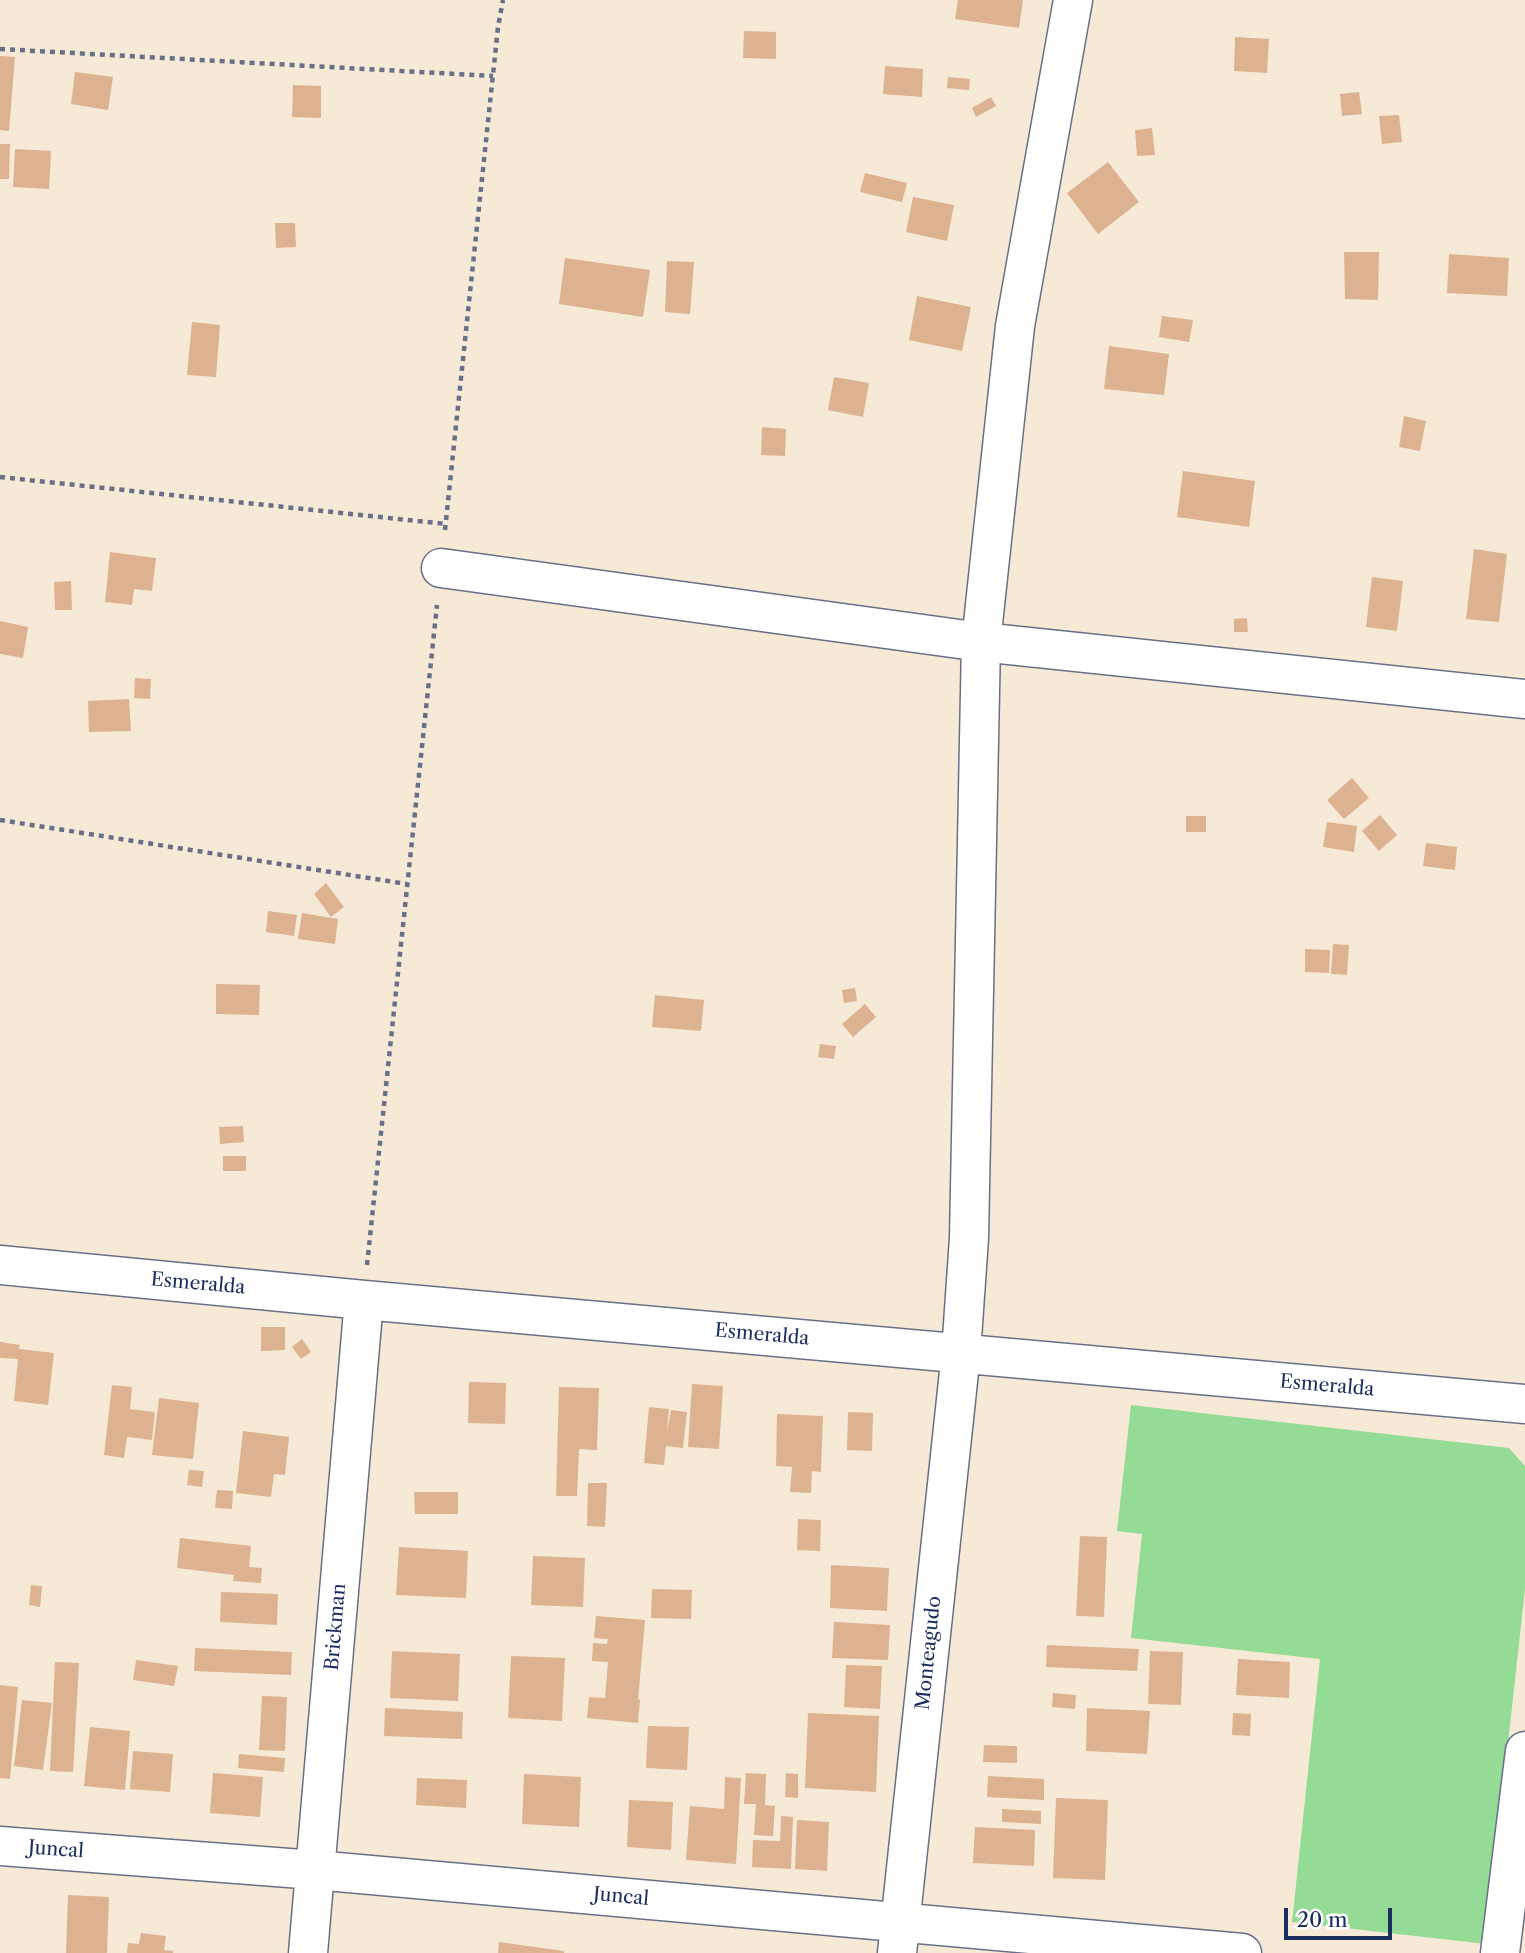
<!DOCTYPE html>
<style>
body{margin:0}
#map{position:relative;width:1525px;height:1953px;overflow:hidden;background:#f6ead6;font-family:"Libre Caslon Text",serif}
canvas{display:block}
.scale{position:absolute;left:1284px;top:1908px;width:108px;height:32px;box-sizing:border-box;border:4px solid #1b2f5e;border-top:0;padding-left:9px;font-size:21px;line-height:24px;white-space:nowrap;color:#1b2f5e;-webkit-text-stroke:5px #fff;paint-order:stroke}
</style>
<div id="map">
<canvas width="1525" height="1953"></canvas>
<div class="scale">20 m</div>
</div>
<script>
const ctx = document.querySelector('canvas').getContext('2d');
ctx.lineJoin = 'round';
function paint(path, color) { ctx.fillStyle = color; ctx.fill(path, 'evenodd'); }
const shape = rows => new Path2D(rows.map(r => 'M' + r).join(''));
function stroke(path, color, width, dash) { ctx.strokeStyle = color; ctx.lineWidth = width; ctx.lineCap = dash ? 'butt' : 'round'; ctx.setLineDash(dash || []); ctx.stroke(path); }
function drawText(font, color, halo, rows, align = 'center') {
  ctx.font = font + ' "Libre Caslon Text",serif'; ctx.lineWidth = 6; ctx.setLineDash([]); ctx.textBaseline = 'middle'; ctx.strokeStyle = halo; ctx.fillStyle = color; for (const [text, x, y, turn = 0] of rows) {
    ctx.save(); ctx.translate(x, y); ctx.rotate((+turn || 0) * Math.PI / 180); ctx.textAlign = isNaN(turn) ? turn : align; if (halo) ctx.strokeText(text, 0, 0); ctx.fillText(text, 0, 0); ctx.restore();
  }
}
paint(shape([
 [1131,1405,1509,1448,1525,1466,1525,1589,1486,1944,1292,1922,1320,1659,1131,1638,1142,1534,1117,1531]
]), '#94db95');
paint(shape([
 [958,0,1023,0,1019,28,955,19],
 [744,31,776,32,776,59,743,58],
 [1235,37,1269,39,1267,73,1234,71],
 [0,56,15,57,9,131,0,130],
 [885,66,923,69,922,97,883,94],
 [75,72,113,77,108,110,71,104],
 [948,77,970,79,969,90,947,88],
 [293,85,321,86,321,118,292,117],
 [1359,92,1362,114,1342,116,1340,94],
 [991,97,996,106,976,117,972,108],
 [1399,115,1402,142,1382,144,1379,116],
 [1152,128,1155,155,1137,156,1135,130],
 [0,144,10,144,9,179,0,179],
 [15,149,51,151,49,189,13,187],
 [1108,162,1139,202,1098,234,1067,193],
 [865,173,907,183,902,202,860,192],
 [913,197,954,205,947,241,906,232],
 [275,223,295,223,296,247,276,248],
 [1344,252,1379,252,1378,300,1345,299],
 [1449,254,1509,258,1507,296,1447,293],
 [565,258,650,270,643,317,559,304],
 [667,261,694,262,690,314,665,312],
 [917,296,971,307,962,351,909,340],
 [1162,316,1193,320,1189,342,1159,337],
 [192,322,220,325,216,377,187,375],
 [1109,346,1169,354,1164,395,1104,389],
 [834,377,869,383,863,417,828,410],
 [1404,416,1426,421,1420,451,1399,447],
 [762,427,786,429,785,456,761,455],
 [1183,471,1255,481,1249,527,1177,517],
 [1474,549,1507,554,1499,622,1466,619],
 [110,552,156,558,152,591,134,589,132,605,105,602],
 [1372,577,1403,581,1397,631,1366,627],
 [71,581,72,610,55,610,54,582],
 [1247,618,1248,632,1234,632,1234,619],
 [0,621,28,627,23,658,0,654],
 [135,678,151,679,150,699,134,698],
 [129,699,131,731,89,732,88,701],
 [1352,778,1369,798,1344,819,1327,800],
 [1380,815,1397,835,1379,851,1362,831],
 [1186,816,1206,816,1206,832,1186,832],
 [1327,822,1357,826,1354,852,1323,847],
 [1426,843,1457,847,1455,870,1423,866],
 [326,883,344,907,331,917,314,894],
 [268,911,297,915,294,936,266,932],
 [302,913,338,919,335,944,298,939],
 [1333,944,1349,945,1347,975,1331,974],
 [1305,949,1330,950,1329,973,1305,972],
 [216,984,260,985,259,1015,216,1014],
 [855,988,857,1001,844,1003,842,990],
 [655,995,704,1000,701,1031,652,1027],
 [865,1004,876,1017,853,1037,842,1024],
 [820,1044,836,1046,834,1059,818,1057],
 [243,1126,244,1142,220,1144,219,1127],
 [223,1156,246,1156,246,1171,223,1171],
 [261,1327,285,1327,285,1350,261,1351],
 [302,1339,311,1352,301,1359,292,1347],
 [0,1342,20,1345,19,1349,54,1353,48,1405,14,1401,18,1359,0,1358],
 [469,1382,506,1383,505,1424,468,1423],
 [692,1384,723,1386,719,1449,688,1447],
 [112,1385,132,1387,130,1409,155,1412,152,1440,127,1437,124,1458,104,1455],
 [559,1387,599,1388,597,1450,579,1449,577,1496,556,1496],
 [159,1398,199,1403,193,1459,152,1455],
 [649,1407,669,1409,667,1432,671,1410,687,1412,683,1448,666,1446,664,1465,644,1463],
 [848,1412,873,1413,872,1451,847,1450],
 [777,1414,823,1416,821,1472,812,1471,811,1493,790,1492,792,1467,776,1466],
 [243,1431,289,1437,285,1475,274,1474,271,1497,236,1493],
 [189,1470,204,1471,202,1487,187,1485],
 [588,1483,607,1483,605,1527,587,1526],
 [217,1490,233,1491,232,1509,215,1508],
 [414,1492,458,1492,458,1514,415,1514],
 [798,1519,821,1520,820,1551,797,1550],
 [1080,1536,1107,1537,1104,1617,1076,1616],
 [180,1538,251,1546,249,1567,262,1568,261,1583,233,1581,234,1575,177,1568],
 [399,1547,468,1551,466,1598,396,1595],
 [533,1556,585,1558,583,1607,531,1605],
 [831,1565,889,1568,887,1611,830,1608],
 [31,1585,42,1586,40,1607,29,1605],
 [652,1589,692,1590,691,1619,651,1618],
 [221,1592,278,1594,277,1625,220,1622],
 [596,1616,645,1620,638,1700,640,1699,638,1723,587,1718,589,1697,605,1698,608,1662,592,1661,593,1643,607,1644,608,1639,594,1638],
 [834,1622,890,1625,888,1660,832,1658],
 [1047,1645,1139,1649,1137,1671,1046,1667],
 [195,1648,292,1652,291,1675,194,1671],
 [392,1651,460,1654,458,1701,390,1698],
 [1150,1651,1183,1652,1181,1705,1148,1704],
 [511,1656,565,1658,562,1721,508,1718],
 [1238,1659,1290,1662,1289,1698,1236,1695],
 [136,1660,178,1666,174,1686,133,1680],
 [55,1662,79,1663,73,1772,50,1771],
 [846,1665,882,1666,880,1709,844,1707],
 [0,1685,18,1687,10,1779,0,1778],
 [1053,1693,1076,1695,1075,1709,1052,1707],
 [262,1696,287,1697,285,1751,259,1750],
 [22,1700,52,1703,43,1770,14,1766],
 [385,1708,463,1712,462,1739,384,1736],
 [1087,1708,1150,1711,1147,1754,1086,1751],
 [808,1713,879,1716,876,1792,805,1788],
 [1233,1713,1251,1714,1250,1736,1232,1735],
 [648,1726,689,1727,687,1770,646,1768],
 [90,1727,130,1731,125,1790,84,1786],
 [984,1745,1017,1746,1017,1763,983,1762],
 [133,1751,173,1754,170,1792,130,1789],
 [239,1754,285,1758,284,1772,238,1768],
 [213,1773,263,1777,260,1817,210,1813],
 [746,1773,766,1774,765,1805,775,1806,773,1836,754,1835,756,1804,744,1804],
 [786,1773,798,1774,798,1798,785,1797],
 [524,1774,581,1777,579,1827,522,1824],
 [988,1776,1044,1779,1044,1800,987,1797],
 [725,1777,741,1778,736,1864,686,1860,690,1806,724,1809],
 [417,1778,467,1780,466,1808,416,1805],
 [1056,1798,1108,1800,1105,1880,1053,1878],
 [629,1800,673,1802,671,1850,627,1847],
 [1002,1809,1041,1811,1041,1824,1002,1822],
 [781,1816,793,1817,791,1869,752,1867,753,1840,780,1841],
 [797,1820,829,1822,827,1871,795,1869],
 [975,1827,1035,1830,1034,1866,973,1863],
 [68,1895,109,1897,107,1953,66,1953],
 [141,1933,166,1936,164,1950,173,1951,173,1953,127,1953,128,1943,139,1944],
 [499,1942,564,1951,564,1953,498,1953]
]), '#ddb291');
const minor = shape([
 [441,568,981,642,1525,699],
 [0,1265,364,1300,1525,1404],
 [0,1846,315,1870,1242,1953],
 [308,1953,364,1300],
 [897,1953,961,1353,969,1238,981,642,1015,326,1073,0],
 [1500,1953,1525,1751]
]);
stroke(minor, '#687088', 41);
stroke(shape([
 [0,49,493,76],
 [0,477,446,524],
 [445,530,498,27,503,0],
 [0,820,407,884],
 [367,1265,437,605]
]), '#687088', 4.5, [5, 5]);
stroke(minor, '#fff', 38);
drawText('19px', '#1b2f5e', '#fff', [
 ["Esmeralda",198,1284,5],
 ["Esmeralda",762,1335,5],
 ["Esmeralda",1327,1386,5],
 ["Brickman",336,1627,-85],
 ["Monteagudo",929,1653,-84],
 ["Juncal",56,1850,4],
 ["Juncal",621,1897,5]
]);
</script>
